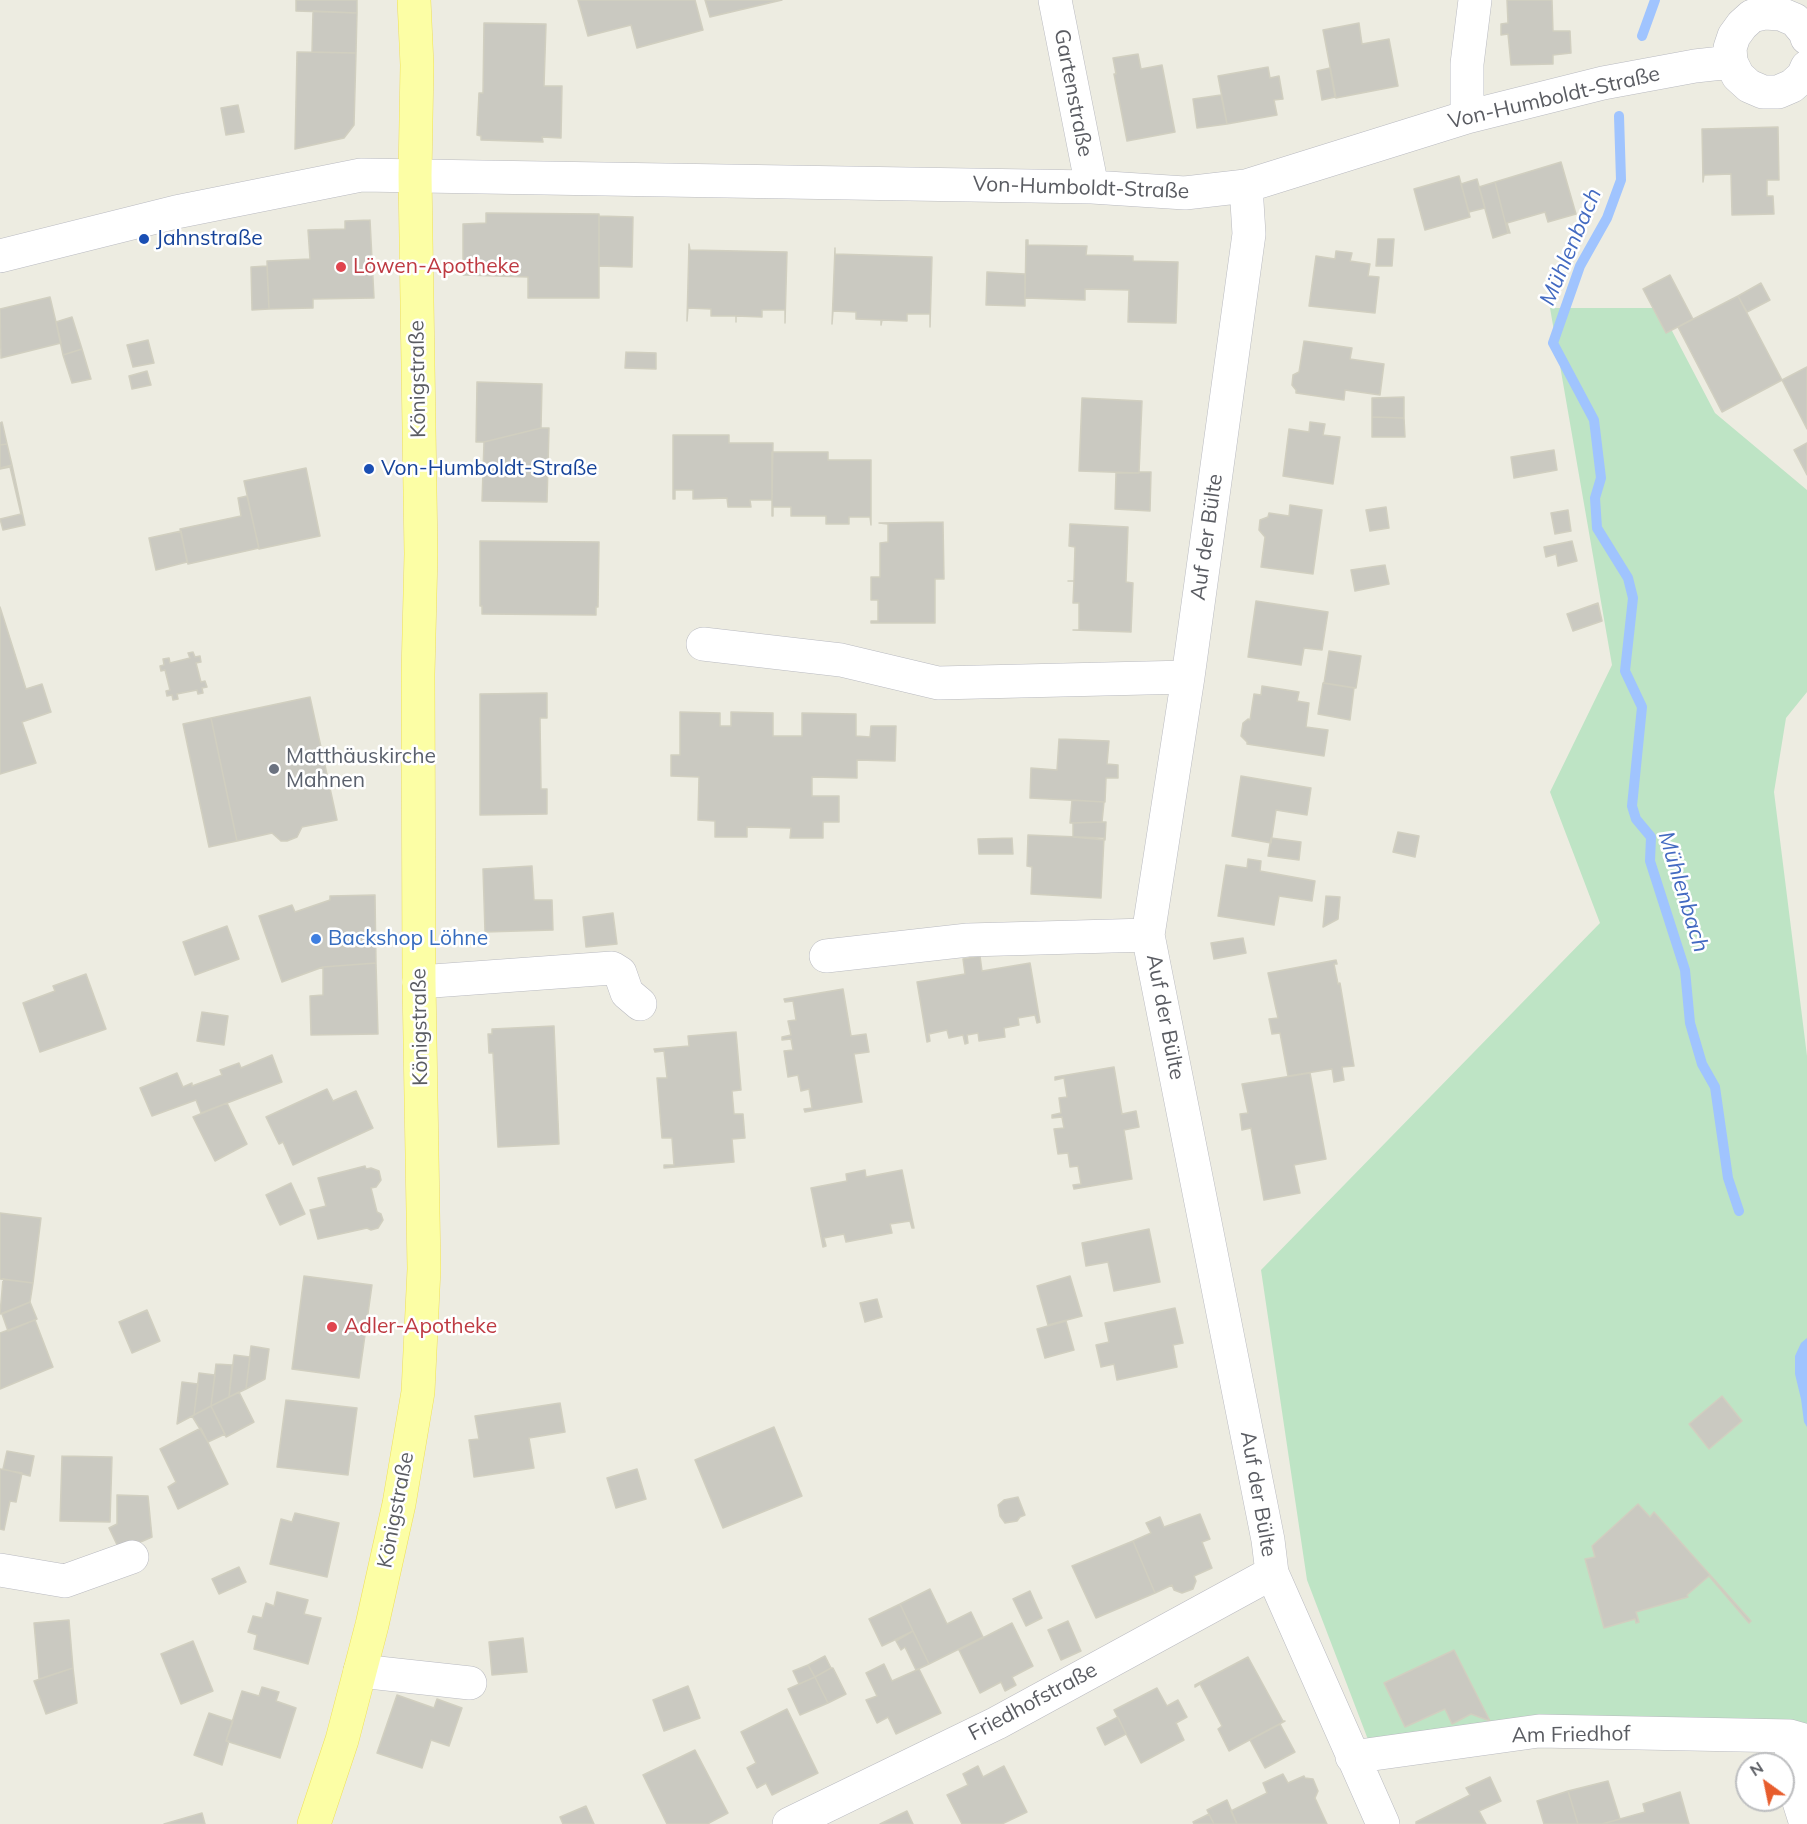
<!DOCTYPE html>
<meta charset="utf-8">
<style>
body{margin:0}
#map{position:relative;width:1807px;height:1824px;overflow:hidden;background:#edece1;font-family:Mulish,sans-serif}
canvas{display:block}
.north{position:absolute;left:1735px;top:1752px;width:60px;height:60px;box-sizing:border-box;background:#fff;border:2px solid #bdbec0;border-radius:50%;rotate:327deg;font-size:16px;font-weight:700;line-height:24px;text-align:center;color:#5a5c62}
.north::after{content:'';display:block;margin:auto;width:21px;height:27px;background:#e75d2d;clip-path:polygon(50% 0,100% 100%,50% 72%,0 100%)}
</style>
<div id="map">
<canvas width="1807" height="1824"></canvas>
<div class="north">N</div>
</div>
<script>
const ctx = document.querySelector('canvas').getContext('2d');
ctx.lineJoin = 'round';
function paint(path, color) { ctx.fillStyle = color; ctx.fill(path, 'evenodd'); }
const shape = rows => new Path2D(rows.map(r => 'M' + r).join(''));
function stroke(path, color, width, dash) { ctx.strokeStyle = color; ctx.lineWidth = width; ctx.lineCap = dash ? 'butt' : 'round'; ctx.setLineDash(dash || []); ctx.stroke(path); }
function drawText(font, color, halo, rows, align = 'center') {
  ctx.font = font + ' Mulish,sans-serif'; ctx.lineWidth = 5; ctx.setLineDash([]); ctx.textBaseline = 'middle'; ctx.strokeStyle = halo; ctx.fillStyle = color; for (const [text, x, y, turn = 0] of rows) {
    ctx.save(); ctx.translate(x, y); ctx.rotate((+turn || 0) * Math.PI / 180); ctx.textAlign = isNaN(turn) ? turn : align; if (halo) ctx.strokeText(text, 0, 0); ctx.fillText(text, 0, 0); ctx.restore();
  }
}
paint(shape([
 [1550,308,1660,308,1715,413,1807,490,1807,692,1786,718,1774,792,1807,1056,1807,1730,1372,1750,1307,1580,1261,1270,1600,923,1550,792,1612,665]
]), '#bee4c5');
paint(shape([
 [1807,1338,1807,1427,1804,1422,1801,1399,1795,1374,1795,1356,1801,1343]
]), '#a0c4fe');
stroke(shape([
 [1642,36,1655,0],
 [1619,116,1621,180,1607,218,1580,266,1553,343,1594,420,1601,478,1595,498,1597,528,1628,578,1633,598,1625,671,1642,707,1632,806,1636,819,1651,837,1650,861,1685,970,1690,1023,1702,1064,1715,1087,1728,1178,1739,1211]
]), '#a0c4fe', 10);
const building = shape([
 [296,0,357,0,357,13,296,11,296,0],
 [578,0,695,0,703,30,637,48,631,25,588,36,578,0],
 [705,0,782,0,710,17,705,0],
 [1507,0,1552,0,1553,31,1570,31,1571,53,1553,55,1553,64,1511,65,1508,34,1501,35,1501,24,1508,23,1507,0],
 [313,11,357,13,356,53,312,52,313,11],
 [484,23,546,24,544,86,562,86,561,138,542,137,543,142,481,140,481,136,477,135,479,93,483,93,484,23],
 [1359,23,1362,44,1389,39,1398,86,1336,98,1323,30,1359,23],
 [297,52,356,53,354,125,344,138,295,149,297,52],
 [1138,54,1141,69,1162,65,1175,132,1127,141,1114,74,1116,74,1113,58,1138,54],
 [1268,67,1270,78,1279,76,1283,99,1274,100,1277,115,1227,124,1218,76,1268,67],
 [1330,68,1335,97,1322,100,1317,71,1330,68],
 [1221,95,1227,124,1197,128,1193,99,1221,95],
 [238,105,244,132,226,135,221,108,238,105],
 [1778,127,1779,180,1767,180,1767,196,1773,196,1774,214,1732,215,1731,174,1704,175,1703,182,1702,129,1778,127],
 [1561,162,1576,214,1548,222,1545,212,1507,223,1510,233,1508,233,1495,182,1561,162],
 [1459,176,1470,217,1425,230,1414,189,1459,176],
 [1477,179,1485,208,1469,212,1461,184,1477,179],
 [1495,182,1508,233,1493,238,1479,187,1495,182],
 [486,213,599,214,599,298,528,298,528,277,463,275,463,224,486,223,486,213],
 [599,216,633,217,632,267,599,266,599,216],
 [370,220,374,298,313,299,313,308,269,309,267,261,310,259,308,230,345,229,345,221,370,220],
 [1378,239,1394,239,1392,266,1376,266,1378,239],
 [1026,240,1028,240,1028,245,1087,246,1086,255,1133,256,1133,261,1178,262,1176,323,1128,322,1129,290,1085,289,1085,300,1025,298,1026,240],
 [689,244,690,250,787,252,785,323,785,310,762,310,762,317,736,316,736,322,736,316,711,316,711,309,688,308,687,321,689,244],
 [835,248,835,254,932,257,930,327,930,314,907,314,907,321,882,320,881,325,881,320,856,319,856,312,833,311,832,324,835,248],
 [1336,251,1352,253,1350,261,1370,264,1368,276,1379,277,1375,313,1309,306,1316,256,1335,259,1336,251],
 [267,266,269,309,252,310,251,267,267,266],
 [987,272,1025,274,1025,306,986,305,987,272],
 [1670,275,1693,319,1666,333,1643,289,1670,275],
 [1761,283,1770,300,1747,312,1738,296,1761,283],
 [1738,296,1782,380,1722,412,1678,327,1738,296],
 [50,297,61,343,1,358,0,309,50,297],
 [72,317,82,349,63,355,56,322,72,317],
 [148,340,154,363,133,367,127,345,148,340],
 [1304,341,1352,348,1350,359,1384,364,1380,395,1345,390,1344,400,1296,393,1296,390,1292,385,1293,375,1299,372,1304,341],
 [82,349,91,379,72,383,63,355,82,349],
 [626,352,656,353,656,369,625,368,626,352],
 [1807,367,1807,429,1782,380,1807,367],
 [147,371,151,385,132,389,129,376,147,371],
 [477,382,542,384,541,428,484,442,476,442,477,382],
 [1404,397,1404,418,1372,417,1372,398,1404,397],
 [1082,398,1142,401,1139,473,1079,471,1082,398],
 [1372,417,1404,418,1405,437,1372,437,1372,417],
 [2,422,7,444,0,445,0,423,2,422],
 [1310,422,1325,424,1323,435,1340,437,1333,484,1283,476,1289,429,1309,432,1310,422],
 [541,428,549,428,547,502,482,501,484,442,541,428],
 [673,435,729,435,729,443,773,443,772,500,750,500,751,507,728,507,727,498,693,499,693,490,675,490,675,499,673,499,673,435],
 [1807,443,1807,475,1794,450,1807,443],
 [7,444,12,465,0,468,0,445,7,444],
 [1554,450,1557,470,1514,478,1511,457,1554,450],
 [772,452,828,452,828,460,871,460,871,525,870,517,849,517,849,524,826,524,826,516,791,516,791,507,773,507,773,516,772,516,772,452],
 [12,465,25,525,3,530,0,519,21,514,10,467,0,469,12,465],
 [306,468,320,536,259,549,244,481,306,468],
 [1140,472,1151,472,1150,511,1115,509,1116,473,1139,473,1140,472],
 [247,496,259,548,188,564,180,529,241,516,238,498,247,496],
 [1290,505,1322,510,1313,574,1261,567,1265,537,1259,530,1260,520,1268,517,1269,513,1289,516,1290,505],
 [1386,507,1389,528,1370,531,1366,510,1386,507],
 [1568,510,1571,531,1555,534,1551,513,1568,510],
 [943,522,944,579,935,579,935,623,871,623,871,621,878,621,878,600,871,600,871,577,880,577,880,543,888,542,888,524,879,523,943,522],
 [1070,524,1128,527,1126,582,1133,583,1131,632,1073,630,1079,630,1079,603,1073,603,1074,581,1068,581,1074,581,1075,547,1069,546,1070,524],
 [181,531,187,562,156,570,149,538,181,531],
 [480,541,599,542,598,607,596,607,596,615,482,614,482,606,480,606,480,541],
 [1572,541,1577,561,1558,566,1556,554,1546,557,1544,547,1572,541],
 [1385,565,1389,584,1355,591,1351,570,1385,565],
 [1256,601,1328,612,1322,650,1304,648,1301,665,1248,657,1256,601],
 [1598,603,1602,621,1573,631,1567,614,1598,603],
 [0,607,26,689,42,684,51,712,22,722,36,763,0,774,0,607],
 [1329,651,1361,656,1356,688,1324,683,1329,651],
 [193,652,195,657,200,656,201,662,196,663,201,682,205,681,207,687,202,688,203,693,198,694,197,690,177,694,178,699,173,700,172,695,167,696,166,691,170,690,165,670,161,671,160,666,164,665,163,659,169,658,170,663,190,658,188,653,193,652],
 [1323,683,1354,688,1350,720,1318,714,1323,683],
 [1262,686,1299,692,1297,701,1309,703,1306,727,1328,730,1324,756,1247,744,1247,742,1241,736,1243,723,1248,719,1250,720,1254,694,1261,695,1262,686],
 [547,693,547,718,540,718,541,789,547,789,547,814,480,815,480,694,547,693],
 [310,697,337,820,302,827,297,837,287,841,281,841,272,833,237,841,211,718,310,697],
 [680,712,720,713,720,726,731,726,731,712,773,713,773,736,802,736,802,713,856,714,856,736,870,737,871,726,896,726,895,761,857,760,857,778,812,777,812,796,839,796,839,822,823,822,823,838,790,838,791,828,747,827,747,837,715,837,715,821,698,820,699,777,671,776,671,755,680,755,680,712],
 [211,718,237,841,209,847,183,724,211,718],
 [1059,739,1109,741,1107,764,1118,765,1118,778,1106,778,1105,802,1030,798,1031,768,1057,770,1059,739],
 [1241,776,1311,788,1307,815,1276,810,1271,843,1232,836,1241,776],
 [1072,800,1104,802,1102,822,1070,823,1072,800],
 [1102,822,1106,822,1105,840,1073,837,1073,823,1102,822],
 [1398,832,1419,836,1415,857,1393,852,1398,832],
 [1028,835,1104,838,1101,898,1031,894,1032,867,1027,866,1028,835],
 [1012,838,1013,854,979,854,978,839,1012,838],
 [1271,838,1301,842,1299,860,1268,856,1271,838],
 [1248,859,1261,861,1260,871,1315,881,1312,901,1279,896,1274,925,1218,916,1226,865,1247,868,1248,859],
 [532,866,534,900,552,900,553,930,485,932,483,869,532,866],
 [375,895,376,963,323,967,282,982,259,916,292,905,295,912,330,900,330,896,375,895],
 [1326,896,1340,897,1338,919,1323,927,1326,896],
 [613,913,617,944,586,947,583,917,613,913],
 [227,926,239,959,195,975,183,942,227,926],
 [1243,938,1246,953,1214,959,1211,943,1243,938],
 [980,956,982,971,1030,963,1040,1022,1037,1023,1035,1015,1018,1018,1019,1025,1004,1028,1005,1037,979,1041,978,1033,967,1035,968,1043,965,1044,963,1035,949,1038,947,1030,929,1034,930,1041,927,1042,917,982,965,974,963,959,980,956],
 [1336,960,1337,964,1334,964,1338,984,1340,983,1354,1066,1342,1067,1344,1080,1334,1082,1332,1069,1288,1076,1280,1033,1272,1034,1269,1019,1278,1018,1268,973,1336,960],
 [376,963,378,1034,311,1035,310,996,323,995,323,967,376,963],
 [86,974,106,1029,40,1052,23,1003,55,991,53,986,86,974],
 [843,989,851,1036,866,1034,869,1052,854,1054,862,1102,805,1112,804,1109,812,1108,809,1089,801,1091,798,1075,788,1077,784,1051,793,1050,791,1039,782,1040,782,1037,791,1035,788,1021,796,1020,793,1001,785,1002,784,999,843,989],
 [202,1012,228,1016,224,1045,197,1041,202,1012],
 [554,1026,559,1144,498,1147,493,1053,489,1053,488,1034,492,1034,492,1029,554,1026],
 [736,1032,741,1090,732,1091,734,1114,743,1114,745,1138,732,1139,734,1162,664,1168,664,1165,674,1165,672,1138,662,1138,657,1078,667,1078,664,1051,655,1052,654,1049,689,1046,688,1036,736,1032],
 [272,1055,282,1082,201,1113,196,1100,152,1116,140,1088,177,1073,183,1087,192,1083,192,1086,222,1075,220,1070,239,1063,241,1068,272,1055],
 [1114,1067,1122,1114,1136,1111,1139,1127,1124,1130,1132,1179,1074,1189,1073,1185,1081,1184,1078,1166,1070,1167,1068,1153,1058,1154,1054,1129,1064,1128,1062,1117,1052,1118,1052,1115,1061,1113,1059,1098,1067,1097,1064,1078,1055,1080,1055,1077,1114,1067],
 [1310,1073,1326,1159,1294,1165,1300,1193,1264,1200,1251,1128,1242,1130,1240,1114,1248,1113,1242,1084,1310,1073],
 [327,1089,333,1101,356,1091,373,1128,293,1165,283,1142,279,1144,266,1117,327,1089],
 [227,1103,247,1144,215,1161,193,1117,227,1103],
 [365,1166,366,1169,371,1168,379,1171,381,1180,376,1187,371,1188,377,1212,381,1214,383,1220,378,1228,371,1230,367,1228,318,1239,310,1210,326,1206,318,1178,365,1166],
 [865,1170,866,1177,902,1170,914,1228,912,1228,910,1221,890,1224,892,1233,846,1242,844,1234,824,1238,826,1246,823,1247,811,1188,847,1181,846,1174,865,1170],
 [291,1183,305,1214,280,1225,266,1195,291,1183],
 [0,1213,41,1218,33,1283,0,1279,0,1213],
 [1149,1229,1160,1282,1114,1291,1108,1262,1086,1266,1082,1243,1149,1229],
 [304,1276,372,1285,359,1378,292,1369,304,1276],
 [1070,1276,1082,1316,1048,1325,1037,1286,1070,1276],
 [3,1279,33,1283,30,1302,0,1314,3,1279],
 [877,1299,882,1317,865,1322,860,1303,877,1299],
 [30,1302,37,1319,8,1331,2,1314,30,1302],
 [1175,1308,1183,1343,1173,1345,1177,1367,1117,1380,1114,1364,1101,1367,1096,1345,1109,1342,1105,1323,1175,1308],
 [147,1310,160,1341,132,1353,119,1322,147,1310],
 [35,1320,53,1367,0,1389,0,1333,35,1320],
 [1066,1321,1074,1350,1045,1358,1037,1329,1066,1321],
 [251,1346,269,1349,265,1379,246,1389,251,1346],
 [234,1355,250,1357,246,1389,229,1397,234,1355],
 [216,1364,232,1365,229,1397,211,1406,216,1364],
 [199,1373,215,1375,211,1406,194,1415,199,1373],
 [182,1382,198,1384,194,1415,177,1424,182,1382],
 [239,1392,254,1422,226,1437,211,1406,239,1392],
 [1722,1396,1742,1421,1709,1449,1689,1424,1722,1396],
 [286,1400,357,1408,348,1475,277,1467,286,1400],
 [560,1403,565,1432,529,1438,534,1468,474,1477,469,1440,479,1439,475,1416,560,1403],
 [211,1406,225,1434,208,1442,192,1416,211,1406],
 [774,1427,802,1496,723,1528,695,1460,774,1427],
 [201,1428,228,1484,178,1509,168,1487,176,1482,160,1449,201,1428],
 [7,1451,34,1456,30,1476,3,1469,7,1451],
 [62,1456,112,1457,110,1522,60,1521,62,1456],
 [0,1469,22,1473,16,1502,10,1501,4,1530,0,1529,0,1469],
 [637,1469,646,1499,616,1508,607,1478,637,1469],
 [117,1495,148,1496,152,1537,120,1551,109,1528,117,1524,117,1495],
 [1018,1497,1025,1515,1020,1517,1017,1521,1005,1523,1000,1516,998,1505,1004,1500,1018,1497],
 [1638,1504,1650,1517,1654,1512,1751,1621,1749,1623,1709,1576,1687,1595,1688,1597,1636,1612,1639,1622,1636,1623,1635,1619,1604,1628,1585,1559,1595,1557,1592,1546,1638,1504],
 [295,1513,339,1523,327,1577,270,1564,281,1519,292,1522,295,1513],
 [1200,1514,1210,1539,1202,1542,1212,1568,1194,1576,1196,1581,1193,1589,1182,1593,1174,1590,1172,1585,1155,1593,1133,1541,1151,1533,1146,1523,1160,1517,1164,1527,1200,1514],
 [1133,1541,1155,1593,1096,1618,1072,1566,1133,1541],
 [239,1567,246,1582,219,1594,212,1579,239,1567],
 [930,1589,947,1624,971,1612,983,1637,929,1664,900,1604,930,1589],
 [1030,1591,1042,1618,1026,1626,1013,1599,1030,1591],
 [277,1592,308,1600,304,1614,321,1618,308,1664,254,1649,257,1635,248,1632,253,1616,262,1618,266,1603,274,1606,277,1592],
 [900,1604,913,1631,882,1646,869,1619,900,1604],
 [69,1620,73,1668,39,1679,34,1623,69,1620],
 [1068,1621,1081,1651,1061,1660,1048,1630,1068,1621],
 [1012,1623,1033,1666,1012,1677,1016,1685,1005,1691,1001,1682,980,1693,959,1650,1012,1623],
 [913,1631,929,1664,916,1670,905,1647,901,1650,896,1641,913,1631],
 [523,1638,527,1672,492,1675,489,1642,523,1638],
 [193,1641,213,1691,181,1704,161,1654,193,1641],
 [1454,1650,1490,1721,1471,1714,1452,1724,1445,1709,1405,1727,1384,1683,1454,1650],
 [825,1656,831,1668,815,1677,808,1665,825,1656],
 [1248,1657,1283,1721,1285,1721,1229,1751,1218,1729,1222,1726,1200,1684,1195,1687,1195,1685,1248,1657],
 [884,1664,892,1681,919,1669,941,1713,896,1734,888,1717,877,1723,866,1700,877,1696,866,1673,884,1664],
 [808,1665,815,1677,799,1684,793,1671,808,1665],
 [73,1668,77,1703,46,1714,34,1681,73,1668],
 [831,1668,833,1668,846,1694,828,1703,815,1677,831,1668],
 [815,1677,828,1703,800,1715,788,1689,815,1677],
 [688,1686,700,1718,664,1731,653,1700,688,1686],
 [262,1687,279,1692,276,1701,296,1708,280,1758,226,1741,242,1691,259,1696,262,1687],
 [1157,1688,1167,1706,1178,1700,1187,1717,1176,1723,1184,1740,1141,1763,1114,1710,1157,1688],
 [397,1695,434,1708,437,1699,462,1708,449,1746,431,1740,422,1768,377,1753,397,1695],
 [787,1709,818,1773,772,1795,766,1783,757,1788,747,1768,756,1763,741,1732,787,1709],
 [209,1713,233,1721,226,1741,229,1741,222,1765,194,1755,209,1713],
 [1118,1717,1126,1734,1105,1745,1097,1728,1118,1717],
 [1280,1724,1295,1752,1265,1768,1250,1740,1280,1724],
 [695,1750,728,1813,709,1823,709,1824,667,1824,643,1775,695,1750],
 [978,1766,983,1777,1004,1766,1027,1812,1002,1824,962,1824,947,1795,968,1785,963,1774,978,1766],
 [1283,1774,1288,1783,1304,1776,1305,1778,1313,1779,1318,1791,1315,1798,1327,1824,1237,1824,1231,1811,1267,1793,1263,1783,1283,1774],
 [1490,1777,1501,1801,1479,1811,1486,1824,1416,1824,1416,1822,1470,1795,1466,1788,1490,1777],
 [1608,1781,1620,1819,1602,1824,1578,1824,1568,1791,1608,1781],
 [1568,1791,1578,1824,1544,1824,1537,1801,1568,1791],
 [1680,1792,1689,1824,1602,1824,1645,1812,1643,1804,1680,1792],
 [1227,1800,1237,1824,1214,1824,1207,1810,1227,1800],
 [586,1806,594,1824,563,1824,560,1817,586,1806],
 [907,1811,913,1824,880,1824,907,1811],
 [202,1813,205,1824,164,1824,202,1813],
 [1209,1814,1214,1824,1194,1824,1193,1822,1209,1814]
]);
paint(building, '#cac9c1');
stroke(building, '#d1cfc0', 1.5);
const minor = shape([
 [1055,0,1092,187],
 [1807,38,1805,32,1795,20,1781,14,1765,13,1752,16,1742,25,1734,36,1730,48,1731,62,1738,76,1749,86,1763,92,1778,92,1792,86,1803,76,1807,67],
 [1467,117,1467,64,1475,0],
 [1246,186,1249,234,1188,677,1148,935,1268,1540,1272,1573,1383,1824],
 [0,256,176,212,361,175,1092,187,1185,193,1246,186,1467,117,1603,83,1695,66,1731,62],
 [703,644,841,660,938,683,1188,677],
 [826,956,968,940,1148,935],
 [419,982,612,968,620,973,627,993,640,1004],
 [0,1570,65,1581,132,1557],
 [360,1671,470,1683],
 [1790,1736,1795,1789,1806,1824],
 [1352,1757,1539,1731,1790,1736,1807,1741],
 [789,1824,997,1723,1272,1573]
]);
const major = shape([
 [314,1824,342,1740,372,1625,399,1504,418,1392,424,1269,419,982,418,674,421,554,415,175,417,65,414,0]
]);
stroke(minor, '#b9bac0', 34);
stroke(major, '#efe058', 34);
stroke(minor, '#fff', 33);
stroke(major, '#fcfea5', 33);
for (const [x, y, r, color] of [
 [144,239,6,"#1a4fb4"],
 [341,267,6,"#e0444e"],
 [369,469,6,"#1a4fb4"],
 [274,769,6,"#6b7280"],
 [316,939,6,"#3f7fe0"],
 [332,1327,6,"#e0444e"]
]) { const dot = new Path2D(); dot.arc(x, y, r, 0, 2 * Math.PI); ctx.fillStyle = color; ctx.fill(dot); stroke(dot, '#fff', 2); }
drawText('21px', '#5a5c62', '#fff', [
 ["Gartenstraße",1073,93,79],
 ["Von-Humboldt-Straße",1554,98,-13],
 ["Von-Humboldt-Straße",1081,188,2],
 ["Königstraße",418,379,-91],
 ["Auf der Bülte",1207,537,-82],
 ["Auf der Bülte",1165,1017,79],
 ["Königstraße",420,1027,-91],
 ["Auf der Bülte",1258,1494,80],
 ["Königstraße",396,1510,-79],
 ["Friedhofstraße",1033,1702,-28],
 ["Am Friedhof",1571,1735,-1]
]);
drawText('21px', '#164399', '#fff', [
 ["Jahnstraße",156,239],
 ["Von-Humboldt-Straße",381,469]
], 'left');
drawText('21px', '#be3a42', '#fff', [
 ["Löwen-Apotheke",353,267],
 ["Adler-Apotheke",344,1327]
], 'left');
drawText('21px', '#5b616d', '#fff', [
 ["Matthäuskirche",286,757],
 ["Mahnen",286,781]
], 'left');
drawText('21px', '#366cbe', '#fff', [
 ["Backshop Löhne",328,939]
], 'left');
drawText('italic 22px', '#436ac1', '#fff', [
 ["Mühlenbach",1571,247,-67],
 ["Mühlenbach",1683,892,73]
]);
</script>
